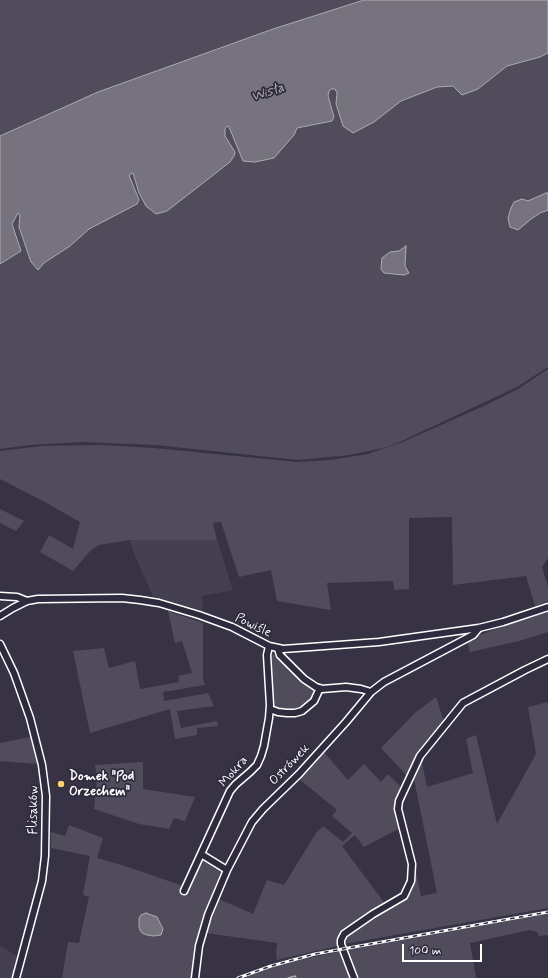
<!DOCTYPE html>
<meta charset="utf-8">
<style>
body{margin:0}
#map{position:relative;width:548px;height:978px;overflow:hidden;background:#373345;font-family:Mynerve,sans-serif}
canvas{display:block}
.scale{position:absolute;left:402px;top:944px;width:80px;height:18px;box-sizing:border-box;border:2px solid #fff;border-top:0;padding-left:5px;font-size:12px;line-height:14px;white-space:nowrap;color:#fff;-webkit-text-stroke:3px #2f2a3d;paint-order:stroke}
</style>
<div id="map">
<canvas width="548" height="978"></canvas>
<div class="scale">100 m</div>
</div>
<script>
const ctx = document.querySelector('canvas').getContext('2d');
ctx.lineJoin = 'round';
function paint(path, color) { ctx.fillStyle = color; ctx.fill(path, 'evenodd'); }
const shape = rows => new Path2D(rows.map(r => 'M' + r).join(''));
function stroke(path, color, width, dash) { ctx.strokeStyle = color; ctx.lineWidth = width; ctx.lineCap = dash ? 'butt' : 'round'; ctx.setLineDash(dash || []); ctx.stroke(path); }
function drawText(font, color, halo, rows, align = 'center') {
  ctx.font = font + ' Mynerve,sans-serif'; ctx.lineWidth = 3.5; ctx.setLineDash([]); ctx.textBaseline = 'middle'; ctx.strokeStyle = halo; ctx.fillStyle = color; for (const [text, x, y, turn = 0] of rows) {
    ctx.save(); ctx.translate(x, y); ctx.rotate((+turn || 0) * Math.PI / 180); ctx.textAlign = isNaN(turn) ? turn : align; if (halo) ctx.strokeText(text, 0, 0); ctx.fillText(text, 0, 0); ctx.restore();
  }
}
paint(shape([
 [130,540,217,540,233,590,202,596,203,611,153,596,135,556],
 [0,946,17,956,12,978,0,978]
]), '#444051');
paint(shape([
 [0,0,364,0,272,29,98,92,0,136],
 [548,53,548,367,517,387,404,440,387,447,350,455,298,460,155,445,82,442,29,445,0,449,0,264,21,251,12,224,18,213,20,215,19,227,31,262,38,269,44,263,70,246,88,229,137,204,139,200,129,175,133,173,139,193,208,179,230,162,235,152,225,136,225,129,227,126,229,127,243,161,294,135,297,128,316,125,334,117,328,96,329,91,331,89,335,89,337,93,336,104,343,126,374,122,401,101,437,87,453,86,478,89,507,66,540,57],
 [548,369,548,558,542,567,548,587,548,601,535,606,526,576,453,585,452,517,409,518,409,589,394,590,393,581,327,583,331,610,277,601,271,570,239,577,221,522,213,523,217,540,130,540,99,545,92,549,73,571,40,552,49,535,73,549,80,522,41,500,0,479,0,451,42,446,102,445,154,448,297,462,330,460,368,454,405,441,486,405,518,389],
 [0,509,24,521,16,531,0,523],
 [548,610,548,632,519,641,470,652,467,640,495,629],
 [168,611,203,623,203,679,205,685,163,692,164,701,208,693,214,706,177,711,181,728,217,721,218,726,197,728,197,735,175,739,170,709,90,733,73,651,104,648,109,668,135,661,140,689,179,682,178,676,192,673,182,641,175,643],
 [273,654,288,666,301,681,313,689,314,692,314,698,304,706,295,710,281,710,274,707,270,656],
 [436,697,444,722,416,759,407,776,381,748,415,713],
 [548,702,548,908,344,944,347,934,373,916,400,901,408,895,413,884,414,862,421,896,437,893,413,774,421,758,427,787,473,773,466,739,476,735,497,824,536,754,528,707],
 [30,737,38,764,0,761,0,743],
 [323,751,348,780,364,764,381,782,388,774,403,789,397,802,400,828,364,847,355,835,342,846,386,905,343,931,337,946,277,960,276,953,277,943,206,933,219,899,253,914,267,880,284,885,316,833,323,826,343,842,352,833,332,816,337,810,299,779],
 [143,762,143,789,195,797,185,821,174,818,169,829,139,824,94,809,97,778,95,765],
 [69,825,103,838,97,858,125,866,189,888,202,859,223,871,204,918,198,937,191,978,62,978,68,942,79,943,89,897,83,895,90,856,51,848,51,832,65,836],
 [548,913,548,935,539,936,537,932,530,930,470,943,476,978,356,978,345,950],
 [342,951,354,978,242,978,285,963]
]), '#514c5c');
const water = shape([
 [364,0,548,0,548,53,540,57,507,66,478,89,462,95,453,86,437,87,401,101,374,122,353,133,343,126,336,104,337,93,335,89,331,89,329,91,328,96,334,117,332,121,297,128,294,135,274,158,255,162,243,161,229,127,227,126,225,129,225,136,235,152,234,156,230,162,167,211,156,214,146,206,139,193,133,173,129,175,139,200,137,204,89,229,70,246,44,263,38,270,31,262,19,227,20,215,18,213,12,224,21,251,0,264,0,136,98,92,273,29,364,0],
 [546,193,548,193,548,210,540,213,531,219,518,230,510,227,508,218,511,208,514,202,522,199,528,201,546,193],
 [406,246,405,266,409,273,404,275,384,273,381,269,382,258,390,252,399,251,406,246],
 [146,913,157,917,163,929,161,935,153,936,147,935,142,933,140,930,139,927,139,918,141,915,146,913]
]);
paint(water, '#76737f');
stroke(water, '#adabb2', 1);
stroke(shape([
 [288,978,295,976,296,978]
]), '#adabb2', 1.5);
const minor = shape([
 [0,596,17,597,27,601],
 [0,616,13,608,27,601,38,599,122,598,140,600,159,603,199,615,232,627,269,646,283,649,379,642,479,628,503,622,548,607],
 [0,644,14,673,30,718,42,765,46,796,45,856,42,881,16,978],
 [278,649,280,655,304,679,316,687,322,689,346,687,361,689,371,692],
 [270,709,278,712,287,713,295,713,302,711,314,701,320,688],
 [227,870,201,854,230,791,236,784,250,772,257,765,261,756,264,746,269,718,270,705,267,655,269,646],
 [184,891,201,854],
 [195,978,199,946,208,915,227,870,252,822,263,809,299,774,346,722,371,692,384,682,473,635,479,628],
 [354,978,341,944,341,940,344,934,373,914,404,896,411,881,412,864,398,809,399,801,420,756,463,703,525,670,548,659]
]);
stroke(minor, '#fff', 9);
stroke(minor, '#2f2a3d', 6);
const rail = shape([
 [238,978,271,966,315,954,548,912]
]);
stroke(rail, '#fff', 3);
stroke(rail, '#2f2a3d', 1.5, [4.5]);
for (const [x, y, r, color] of [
 [61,784,4,"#ffd166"]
]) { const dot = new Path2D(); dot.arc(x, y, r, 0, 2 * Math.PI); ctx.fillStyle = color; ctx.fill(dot); stroke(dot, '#2f2a3d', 1.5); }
drawText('13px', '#fff', '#2f2a3d', [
 ["Powiśle",253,626,26],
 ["Ostrówek",290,765,-46],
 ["Mokra",234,772,-49],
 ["Flisaków",34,810,-90]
]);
drawText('bold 13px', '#fff', '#2f2a3d', [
 ["Domek \"Pod",69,777],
 ["Orzechem\"",69,792]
], 'left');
drawText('italic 14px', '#b4b2b9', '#2f2a3d', [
 ["Wisła",268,93,-18]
]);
</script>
